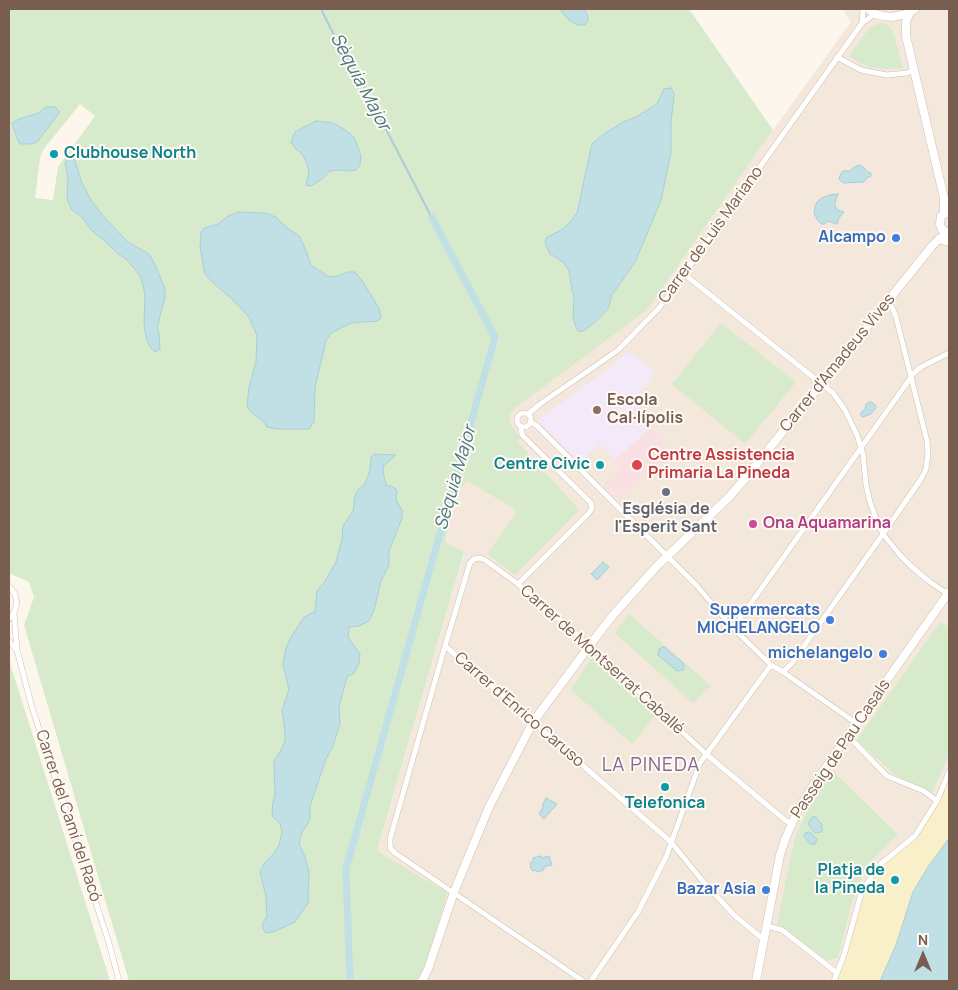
<!DOCTYPE html>
<meta charset="utf-8">
<style>
body{margin:0}
#map{position:relative;width:958px;height:990px;overflow:hidden;background:#fcf6ec;font-family:Manrope,sans-serif}
canvas{display:block}
.frame{position:absolute;inset:0;border:10px solid #775e4f;pointer-events:none}
.north{position:absolute;left:898px;top:930px;width:50px;height:50px;-webkit-text-stroke:4px #fefaf3;paint-order:stroke;rotate:0deg;font-size:14px;font-weight:700;line-height:20px;text-align:center;color:#775e4f}
.north::after{content:'';display:block;margin:auto;width:18px;height:22px;background:#775e4f;clip-path:polygon(50% 0,100% 100%,50% 72%,0 100%)}
</style>
<div id="map">
<canvas width="958" height="990"></canvas>
<div class="frame"></div>
<div class="north">N</div>
</div>
<script>
const ctx = document.querySelector('canvas').getContext('2d');
ctx.lineJoin = 'round';
function paint(path, color) { ctx.fillStyle = color; ctx.fill(path, 'evenodd'); }
const shape = rows => new Path2D(rows.map(r => 'M' + r).join(''));
function stroke(path, color, width, dash) { ctx.strokeStyle = color; ctx.lineWidth = width; ctx.lineCap = dash ? 'butt' : 'round'; ctx.setLineDash(dash || []); ctx.stroke(path); }
function drawText(font, color, halo, rows, align = 'center') {
  ctx.font = font + ' Manrope,sans-serif'; ctx.lineWidth = 4; ctx.setLineDash([]); ctx.textBaseline = 'middle'; ctx.strokeStyle = halo; ctx.fillStyle = color; for (const [text, x, y, turn = 0] of rows) {
    ctx.save(); ctx.translate(x, y); ctx.rotate((+turn || 0) * Math.PI / 180); ctx.textAlign = isNaN(turn) ? turn : align; if (halo) ctx.strokeText(text, 0, 0); ctx.fillText(text, 0, 0); ctx.restore();
  }
}
paint(shape([
 [843,9,949,9,949,772,937,801,834,981,417,981,425,967,377,852,464,553,445,542,456,494,467,481,514,409,647,310,773,130,851,22]
]), '#f3e8db');
paint(shape([
 [629,351,655,372,634,399,652,428,615,459,600,444,580,463,538,420,612,366]
]), '#f3e9f9');
paint(shape([
 [652,428,671,454,617,499,603,486,621,469,613,461]
]), '#f9e0e3');
paint(shape([
 [9,9,689,9,773,130,647,310,514,409,509,417,511,425,520,438,517,441,579,510,515,575,487,554,515,515,515,509,467,481,456,494,445,542,464,552,377,851,447,893,425,967,417,981,129,981,24,625,34,597,29,582,9,573],
 [80,104,95,116,58,167,53,200,35,198,40,158,43,150],
 [882,23,888,25,893,31,903,68,886,69,870,67,860,63,849,56,870,27],
 [721,323,796,382,745,444,672,384],
 [629,614,711,686,693,703,615,633],
 [940,622,949,627,949,754,932,793,894,774,857,740],
 [592,657,656,714,632,744,571,690],
 [9,660,107,971,110,981,9,981],
 [833,771,898,835,868,863,851,905,838,958,827,960,777,924,795,837,810,805]
]), '#d7eacb');
paint(shape([
 [949,772,949,838,928,867,896,945,880,981,834,981,856,910,877,867,915,836]
]), '#f9efc9');
const water = shape([
 [560,9,584,9,588,16,588,21,585,25,577,25,568,19,560,9],
 [671,88,674,94,671,123,671,152,661,200,652,222,635,262,612,295,608,309,595,322,585,330,579,332,576,327,573,318,574,297,572,290,569,271,563,262,550,254,545,243,546,238,563,229,570,222,577,213,592,144,601,136,623,122,636,117,657,104,664,89,671,88],
 [46,107,55,107,60,112,37,142,31,144,20,144,17,138,12,123,19,119,39,113,46,107],
 [316,121,333,123,344,129,354,137,361,156,360,165,356,170,348,171,339,170,330,171,322,179,311,186,306,185,309,172,307,164,303,155,296,149,291,142,295,132,316,121],
 [70,156,74,158,82,183,91,200,103,216,128,242,149,254,156,267,165,289,165,297,157,328,159,333,160,349,155,352,150,347,146,337,144,324,145,295,141,277,128,261,116,252,105,241,92,231,82,217,72,210,67,199,68,178,65,163,70,156],
 [859,165,863,167,868,172,871,173,871,176,868,177,864,182,844,183,841,181,839,179,841,173,843,171,850,171,854,167,859,165],
 [838,194,835,202,835,206,838,210,844,212,839,218,837,224,827,221,825,224,821,224,817,219,814,213,815,207,817,202,822,198,830,195,838,194],
 [239,212,265,213,276,217,286,227,299,236,305,248,311,265,329,277,338,276,347,272,355,272,363,282,379,308,381,317,378,321,351,323,331,333,326,341,315,387,314,422,309,429,278,429,267,427,264,422,251,412,247,406,249,387,256,362,257,336,253,326,249,317,232,299,212,282,205,274,200,247,201,233,204,228,218,224,228,216,239,212],
 [870,402,873,403,876,406,876,408,871,414,863,417,861,416,861,412,865,410,866,404,870,402],
 [375,454,396,455,383,466,384,477,387,486,391,486,397,490,396,500,402,510,402,518,389,551,389,565,381,581,374,610,369,621,359,626,349,627,348,637,360,654,359,663,354,673,347,677,339,707,340,723,333,746,326,759,310,806,310,820,302,832,299,844,305,857,309,872,308,903,295,922,273,932,266,933,263,929,263,923,267,916,266,897,260,872,264,864,274,853,279,845,282,832,280,823,273,817,272,812,273,802,275,795,274,761,280,752,285,741,285,731,282,710,289,690,283,664,286,648,291,637,304,617,315,612,317,591,324,583,336,562,342,539,343,526,353,511,355,497,357,491,365,484,370,470,371,457,375,454],
 [603,562,609,567,597,580,591,574,603,562],
 [664,647,683,663,684,666,683,670,677,671,658,655,659,649,664,647],
 [546,798,557,804,544,819,539,814,543,807,543,804,546,798],
 [812,817,816,817,822,825,821,827,823,829,821,832,815,833,808,824,812,817],
 [810,832,817,839,815,844,810,844,804,836,805,833,810,832],
 [949,838,949,981,880,981,896,945,913,892,928,867,949,838],
 [541,856,541,858,549,856,552,865,544,867,544,870,537,872,536,870,533,871,531,869,530,864,533,860,533,858,541,856]
]);
paint(water, '#c1e0e6');
stroke(water, '#a8cfd7', 1);
stroke(shape([
 [321,9,333,33,361,81,432,218]
]), '#a8cfd7', 2);
stroke(shape([
 [350,981,346,869,495,337,432,218]
]), '#c1e0e6', 7);
const street = shape([
 [863,9,862,23,875,14],
 [837,57,861,70,887,75,907,73,914,70],
 [684,274,833,393,845,410,857,435,863,454,866,485,870,502,876,519,883,534,900,555,912,567,930,582,948,594],
 '517 420a7 7 0 1 1 14 0a7 7 0 1 1-14 0Z',
 [528,414,540,404,601,362,618,350,658,309,677,285,684,274,862,23],
 [530,422,536,425,697,586,732,627,771,665,783,672,856,723],
 [518,584,589,513,592,508,591,503,587,499,523,436,521,431,521,426],
 [9,586,15,594,17,603,14,613,9,619],
 [732,627,739,620,914,373,921,367,949,353],
 [9,641,17,650,14,613],
 [445,646,671,842,701,879,734,915,764,940],
 [17,650,31,704,109,943,119,981],
 [783,672,792,663,883,534,921,479,926,469,928,453,927,441,896,317,892,307,887,302],
 [847,737,854,742,887,776,924,791,937,801],
 [767,926,782,930,837,973],
 [583,981,395,853,391,849,390,845,390,839,445,646,470,563,474,559,480,558,485,560,518,584,580,637,706,754,785,820,791,824],
 [591,981,638,912,666,857,700,763,771,665],
 [834,981,844,955,861,894,877,867,915,836,937,801,949,772]
]);
const secondary = shape([
 [868,9,875,14,883,16,892,17,906,14,915,9],
 [910,12,906,22,906,36,944,198,944,214],
 [949,212,944,214,941,216,940,224,942,230,949,233],
 [939,239,949,242],
 [422,981,428,969,454,892,489,807,533,722,599,633,614,614,655,568,729,497,744,480,932,246,939,239,948,233],
 [756,981,780,855,786,837,798,810,814,784,949,592]
]);
stroke(street, '#cebfb1', 6);
stroke(secondary, '#d1bfb0', 9);
stroke(street, '#fff', 5);
stroke(secondary, '#fff', 8);
for (const [x, y, r, color] of [
 [54,154,5,"#0f9aa8"],
 [896,238,5,"#3f7fe0"],
 [597,410,5,"#8d6e63"],
 [600,465,5,"#0f9aa8"],
 [637,465,6,"#e0444e"],
 [666,492,5,"#6b7280"],
 [753,524,5,"#d1479c"],
 [830,620,5,"#3f7fe0"],
 [883,654,5,"#3f7fe0"],
 [665,787,5,"#0f9aa8"],
 [895,880,5,"#0f9aa8"],
 [766,890,5,"#3f7fe0"]
]) { const dot = new Path2D(); dot.arc(x, y, r, 0, 2 * Math.PI); ctx.fillStyle = color; ctx.fill(dot); stroke(dot, '#fefaf3', 2); }
drawText('bold 16px', '#0d838f', '#fefaf3', [
 ["Clubhouse North",64,154,"left"],
 ["Centre Civic",590,465],
 ["Telefonica",665,804,"center"],
 ["Platja de",885,871],
 ["la Pineda",885,889]
], 'right');
drawText('16px', '#775e4f', '#fefaf3', [
 ["Carrer de Luis Mariano",711,235,-54],
 ["Carrer d'Amadeus Vives",838,363,-51],
 ["Carrer de Montserrat Caballé",602,660,42],
 ["Carrer d'Enrico Caruso",519,710,41],
 ["Passeig de Pau Casals",841,749,-56],
 ["Carrer del Camí del Racó",68,816,72]
]);
drawText('bold 16px', '#366cbe', '#fefaf3', [
 ["Alcampo",886,238],
 ["Supermercats",820,611],
 ["MICHELANGELO",820,629],
 ["michelangelo",873,654],
 ["Bazar Asia",756,890]
], 'right');
drawText('bold 16px', '#785e54', '#fefaf3', [
 ["Escola",607,401],
 ["Cal·lípolis",607,419]
], 'left');
drawText('bold 16px', '#be3a42', '#fefaf3', [
 ["Centre Assistencia",648,456],
 ["Primaria La Pineda",648,474]
], 'left');
drawText('bold 16px', '#5b616d', '#fefaf3', [
 ["Església de",666,510],
 ["l'Esperit Sant",666,528]
]);
drawText('bold 16px', '#b23c85', '#fefaf3', [
 ["Ona Aquamarina",763,524]
], 'left');
drawText('italic 18px', '#467782', '#fefaf3', [
 ["Sèquia Major",360,82,62],
 ["Sèquia Major",456,478,-74]
]);
ctx.letterSpacing = '1px';
drawText('19px', '#846792', '#fefaf3', [
 ["LA PINEDA",651,766]
]);
ctx.letterSpacing = '0px';
</script>
